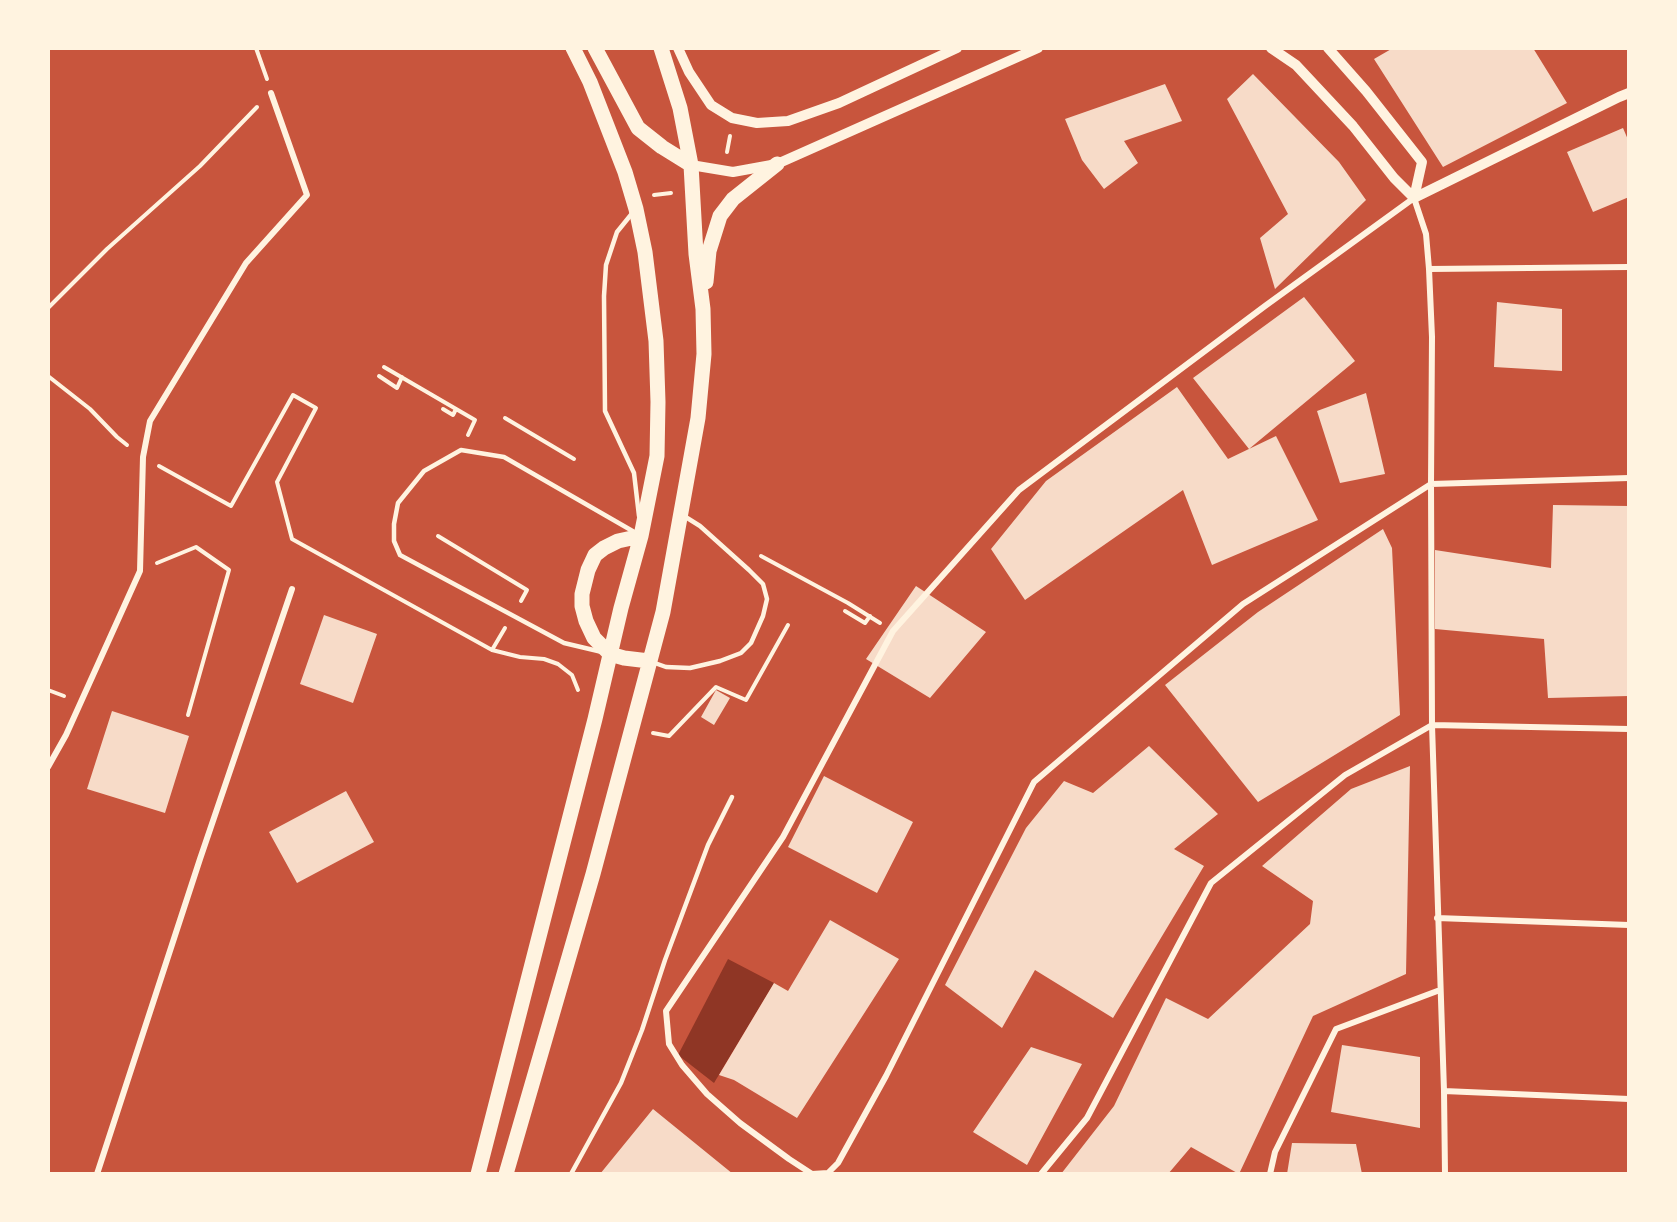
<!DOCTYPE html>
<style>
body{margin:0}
#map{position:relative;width:1677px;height:1222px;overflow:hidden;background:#c8553d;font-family:Merriweather,serif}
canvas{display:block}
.frame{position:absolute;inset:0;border:50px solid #fff3e0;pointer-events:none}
</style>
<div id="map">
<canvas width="1677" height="1222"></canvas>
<div class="frame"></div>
</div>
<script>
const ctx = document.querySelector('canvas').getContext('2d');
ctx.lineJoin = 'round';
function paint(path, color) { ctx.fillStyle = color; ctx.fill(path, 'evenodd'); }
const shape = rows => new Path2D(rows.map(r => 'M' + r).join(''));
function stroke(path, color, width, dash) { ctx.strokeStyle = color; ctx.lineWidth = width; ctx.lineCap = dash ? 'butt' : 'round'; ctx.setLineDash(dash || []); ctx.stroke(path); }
paint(shape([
 [728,959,774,983,714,1083,678,1055]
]), '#8f3625');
paint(shape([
 [1393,48,1533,48,1567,103,1443,167,1374,59],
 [1253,74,1339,162,1366,200,1275,289,1260,238,1288,214,1227,99],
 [1165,84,1182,121,1124,141,1138,163,1104,189,1082,160,1065,119],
 [1623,128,1629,142,1629,197,1593,212,1567,152],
 [1304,297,1355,361,1249,449,1193,378],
 [1497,302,1562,309,1562,371,1494,367],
 [1177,387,1228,459,1276,436,1318,520,1212,565,1183,490,1025,600,991,549,1046,481],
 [1366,393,1385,474,1340,483,1317,411],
 [1553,505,1629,506,1629,696,1548,698,1544,639,1435,629,1435,550,1551,568],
 [1383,529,1392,548,1400,715,1258,802,1165,685,1258,612],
 [916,586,986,632,930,698,866,659],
 [324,615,377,634,353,703,300,684],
 [716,690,730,698,714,725,701,717],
 [112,711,189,736,165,813,87,789],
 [1149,746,1218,814,1174,849,1204,866,1113,1018,1035,970,1002,1028,945,985,1026,828,1064,781,1093,793],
 [1410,766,1406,974,1313,1016,1239,1174,1191,1147,1168,1174,1061,1174,1114,1106,1166,998,1208,1019,1310,924,1313,901,1262,866,1351,789],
 [824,776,913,822,877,893,788,847],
 [346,791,374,842,297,883,269,832],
 [830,920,899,959,797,1118,734,1080,719,1075,774,983,788,991],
 [1342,1045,1420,1057,1420,1128,1331,1112],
 [1031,1047,1082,1064,1027,1165,973,1132],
 [653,1109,733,1174,600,1174],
 [1292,1143,1356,1144,1362,1174,1287,1174]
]), '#f7dbc8');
stroke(shape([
 [256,48,267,79],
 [727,152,730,136],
 [654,195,671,193],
 [48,308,107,249,200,166,257,107],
 [384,367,475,420,468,435],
 [48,376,90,409,117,437,127,445],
 [379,376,397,388,402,377],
 [443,409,453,415,456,409],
 [505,418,574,459],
 [159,466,231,506,293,395,316,408,277,482,292,539,492,650],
 [438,536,527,590,521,601],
 [761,556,848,603,880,623],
 [157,563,196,547,229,570,188,715],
 [845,611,865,623,870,616],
 [505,628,492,650,520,657,544,659,558,664,572,675,578,690],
 [48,690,64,696],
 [653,733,669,736,716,687,746,700,788,625]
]), '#fff3e0', 4);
stroke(shape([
 [634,211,617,232,606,265,604,296,605,411,634,473,639,516],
 [602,652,564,643,400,555,394,541,394,524,398,503,424,471,461,450,504,457,636,533],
 [652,662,666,667,690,668,720,661,741,653,751,643,763,616,767,599,763,584,749,570,700,526,684,516],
 [571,1174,621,1083,642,1030,665,960,708,845,732,797]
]), '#fff3e0', 4.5);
stroke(shape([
 [1429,269,1629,267],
 [48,767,66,735,140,571,143,457,150,421,246,263,307,195,271,93],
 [1437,918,1629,925],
 [1444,1091,1629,1099],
 [97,1174,200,859,292,589],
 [1041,1174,1087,1118,1211,883,1345,775,1432,725,1629,729],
 [1270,1174,1275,1152,1336,1029,1440,990],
 [1445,1174,1444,1091,1432,725,1431,484,1432,337,1429,269,1426,234,1414,198,1265,306,1019,490,893,631,783,837,666,1011,669,1044,682,1065,707,1094,740,1123,789,1159,812,1174,828,1173,838,1163,886,1076,1034,782,1243,604,1431,484,1629,478]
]), '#fff3e0', 6);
stroke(shape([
 [678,48,689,72,711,105,732,118,757,123,788,121,839,103,957,48],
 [1271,48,1296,65,1353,126,1394,178,1414,198],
 [1328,48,1366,91,1422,162,1414,198],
 [691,165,733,172,777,164,1038,48],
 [1414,198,1619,97,1629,93]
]), '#fff3e0', 10);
stroke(shape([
 [595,48,638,128,662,147,691,165],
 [706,282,709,251,720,216,733,199,777,164],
 [641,536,618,541,604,548,595,555,588,570,582,594,582,606,586,621,594,638,610,654,624,658,649,661],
 [478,1174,595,719,621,608,641,536,657,456,658,402,656,341,645,252,636,209,625,172,590,82,573,48],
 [506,1174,593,874,663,612,698,418,704,354,703,309,696,254,691,165,680,108,661,48]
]), '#fff3e0', 15);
</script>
